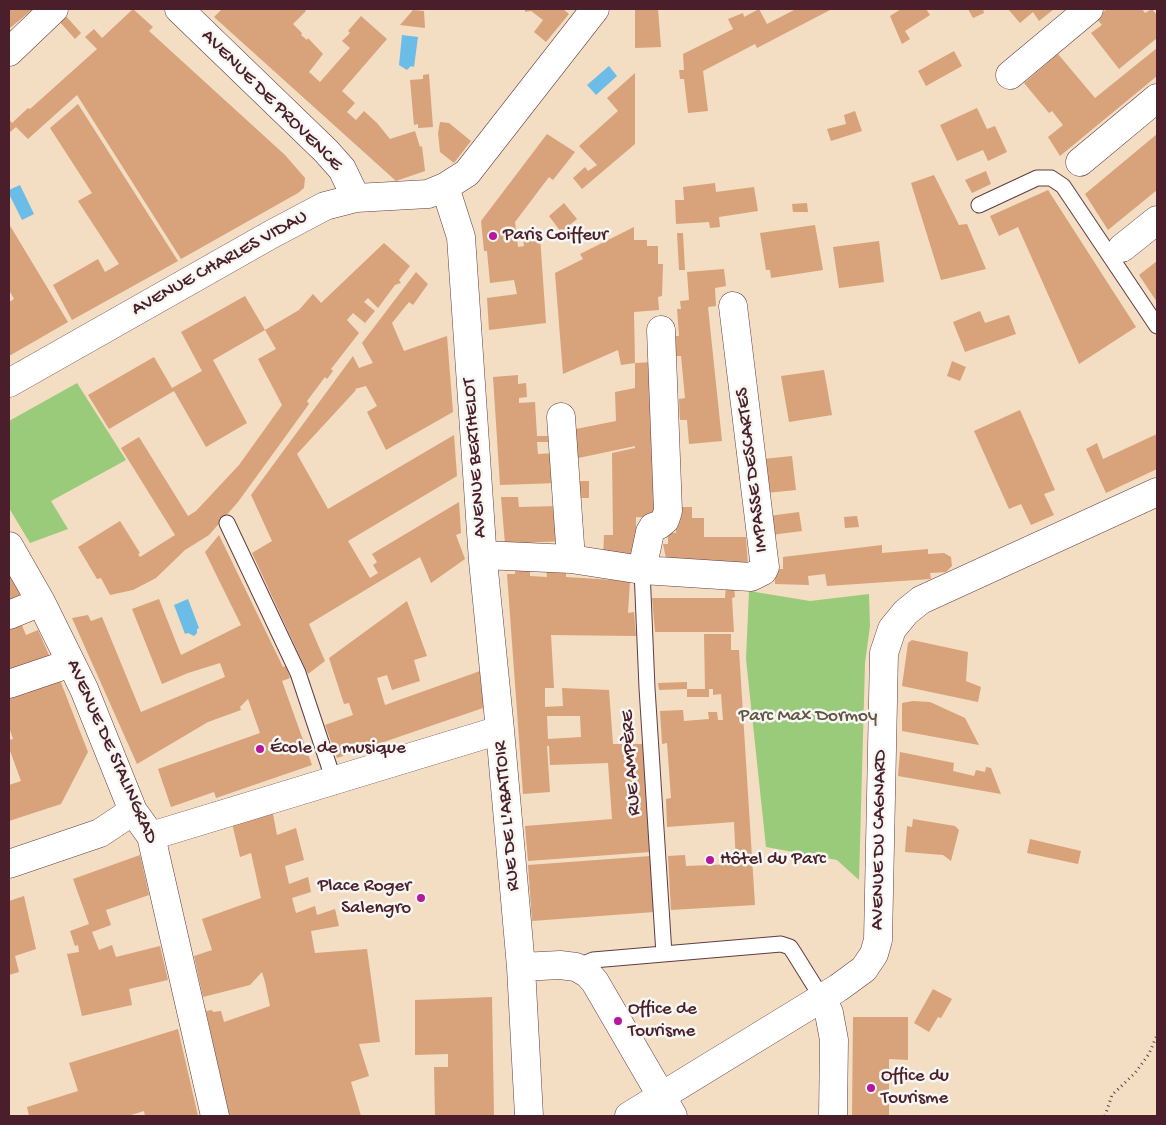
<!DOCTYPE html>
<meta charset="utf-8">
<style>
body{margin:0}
#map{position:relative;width:1166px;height:1125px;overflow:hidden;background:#f3ddc3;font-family:"Gochi Hand",sans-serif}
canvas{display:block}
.frame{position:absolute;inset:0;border:10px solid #4a1f2b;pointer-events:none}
</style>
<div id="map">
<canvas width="1166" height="1125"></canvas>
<div class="frame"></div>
</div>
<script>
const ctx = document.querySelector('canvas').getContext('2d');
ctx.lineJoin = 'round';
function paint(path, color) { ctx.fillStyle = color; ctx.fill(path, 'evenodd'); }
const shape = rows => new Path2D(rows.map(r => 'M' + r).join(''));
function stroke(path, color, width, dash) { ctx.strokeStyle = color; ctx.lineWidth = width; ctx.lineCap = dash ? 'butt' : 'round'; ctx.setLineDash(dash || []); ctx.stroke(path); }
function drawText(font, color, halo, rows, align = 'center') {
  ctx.font = font + ' "Gochi Hand",sans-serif'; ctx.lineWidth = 5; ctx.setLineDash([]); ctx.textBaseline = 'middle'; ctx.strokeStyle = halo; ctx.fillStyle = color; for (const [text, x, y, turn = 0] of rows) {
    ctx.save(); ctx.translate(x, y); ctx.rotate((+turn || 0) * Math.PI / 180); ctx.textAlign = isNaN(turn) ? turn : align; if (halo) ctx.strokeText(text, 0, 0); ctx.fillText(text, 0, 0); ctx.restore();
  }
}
paint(shape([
 [77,383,126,460,51,501,68,529,30,543,9,508,9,421],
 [749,591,810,601,869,594,870,626,865,663,859,880,837,860,766,847,746,659]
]), '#9acb7b');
paint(shape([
 [402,35,418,37,414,67,411,66,407,70,399,65],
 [609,66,617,76,596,95,587,85],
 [20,185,34,214,22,220,9,194,9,190],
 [188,599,199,628,197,629,197,633,194,636,188,633,185,634,174,605]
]), '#6bbce6');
paint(shape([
 [9,9,33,9,10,28,9,26],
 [133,9,153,27,149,31,285,155,305,178,304,188,298,193,181,259,77,95,28,139,16,127,9,133,9,119,12,123,28,108,30,109,97,49,85,37,94,29,102,38],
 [222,9,304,9,306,11,293,24,302,33,301,35,307,40,308,38,323,54,309,72,320,82,350,48,342,41,350,33,348,31,361,16,387,39,342,91,355,103,347,112,356,120,364,111,377,123,390,139,415,131,420,147,422,146,425,171,396,181,214,17],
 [525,9,563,9,569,14,546,42,534,32,543,20,531,11,525,12],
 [635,9,658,9,661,47,635,48],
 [759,9,767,24,796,9,832,9,757,48,755,44,703,71,708,111,688,113,684,79,680,79,679,70,684,70,683,54,733,29,728,19,743,13,744,17],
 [901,9,926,9,930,15,905,31,910,39,902,44,890,16],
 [968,9,983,9,984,13,973,18],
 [1008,9,1054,9,1039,21,1033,12,1020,23],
 [1107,9,1142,9,1145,13,1152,9,1157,15,1157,38,1119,69,1091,33,1102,25,1096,18],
 [413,10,424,11,425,28,400,25],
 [65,15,81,33,75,39,59,21],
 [1157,48,1157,76,1060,156,1048,137,1063,125,1052,111,1049,113,1024,83,1058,54,1095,98],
 [954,51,962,66,926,86,918,71],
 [635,73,635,144,582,189,573,178,585,167,588,171,597,165,579,146,618,111,607,98],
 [429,74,433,127,418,128,418,124,414,125,410,80,423,79,423,75],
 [78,104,178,261,72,320,53,285,98,259,105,272,119,264,78,201,92,193,50,128],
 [977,108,987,129,995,126,1007,152,988,161,983,150,957,161,940,125],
 [855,111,862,131,831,141,827,129,846,124,844,115],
 [440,122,449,123,471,141,454,163,440,152,438,133],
 [547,134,575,152,553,180,549,177,515,222,518,247,524,246,523,237,540,236,546,323,489,330,487,298,517,294,514,280,490,283,487,251,484,251,481,221],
 [1157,134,1157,190,1108,230,1085,194],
 [986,171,991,184,972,193,965,180],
 [934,175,959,225,967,224,986,269,941,280,911,183],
 [715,183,716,192,754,187,758,211,719,217,720,227,710,228,709,222,676,224,675,200,684,200,683,187],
 [1048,190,1136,327,1079,364,1018,227,999,236,990,216],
 [564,203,577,219,561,232,549,216],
 [807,203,808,212,793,212,792,204],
 [9,224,68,322,9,356,9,302,14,299,9,290],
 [815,225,823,270,771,278,770,270,766,270,760,233],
 [634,227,634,240,647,240,647,246,658,246,658,264,663,264,662,296,658,297,659,310,634,312,635,363,621,365,618,350,563,374,555,273,583,259,580,254],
 [677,233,683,233,685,270,679,270],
 [879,241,884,282,839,288,833,247],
 [384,243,410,266,399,280,401,283,395,285,378,308,368,298,364,302,375,311,365,323,353,313,347,320,359,333,331,369,333,371,327,379,325,377,307,401,309,404,238,502,209,535,185,550,156,578,133,590,110,595,101,578,97,579,78,547,120,521,140,553,138,554,140,557,175,535,121,448,139,437,188,516,196,511,239,465,282,405,258,359,276,349,265,330,213,360,247,423,206,447,174,391,109,429,88,395,154,357,172,388,202,371,181,332,245,296,265,330,299,310,313,294,321,303],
 [1157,261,1157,302,1139,275],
 [724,269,726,286,715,288,716,306,708,307,722,441,689,444,687,420,680,420,679,399,685,398,681,356,675,356,673,336,679,336,677,309,681,309,680,301,689,300,687,272],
 [416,272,428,284,413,305,409,302,392,323,404,351,447,336,453,412,386,450,367,412,377,406,366,386,355,389,356,390,297,454,328,509,454,435,457,476,348,541,370,578,378,573,373,565,377,562,372,554,459,502,461,533,456,535,465,559,431,583,420,557,309,624,325,661,308,674,252,553,272,541,251,495,353,356,359,368,373,363,362,343],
 [980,311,985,323,1009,315,1016,334,965,352,953,322],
 [952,361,966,367,960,381,947,376],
 [654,362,655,518,636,517,636,561,603,558,604,535,613,535,612,453,635,448,635,446,569,460,566,431,616,421,615,392,635,388,635,363],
 [824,370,832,415,789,422,781,376],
 [518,375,518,384,526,383,527,397,519,398,519,403,535,402,537,436,554,436,549,442,537,442,538,454,555,453,558,483,500,485,493,377],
 [1020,410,1055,490,1044,494,1054,515,1031,525,1021,504,1009,509,974,431],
 [1157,434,1157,469,1106,493,1086,449,1097,443,1103,459],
 [792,456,796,490,766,493,763,459],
 [571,481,589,481,589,498,572,498],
 [501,497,518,497,519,507,559,506,562,541,505,544],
 [677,507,692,507,692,518,704,518,704,537,746,537,748,566,667,563,663,544,668,544,668,533,676,533,675,518],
 [799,512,802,531,771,535,769,516],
 [857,516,859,527,845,528,844,517],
 [219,535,283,667,286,666,290,678,282,681,312,765,216,798,214,792,171,807,158,769,260,733,248,699,240,707,241,710,208,722,137,764,72,618,88,615,91,621,102,617,141,712,225,677,220,663,188,673,162,684,132,609,159,599,181,655,241,625,205,552],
 [882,545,882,553,928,549,928,554,944,553,951,557,952,566,946,572,930,573,931,579,827,586,825,574,808,576,809,585,775,584,775,569,783,569,783,557],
 [546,566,566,567,566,577,630,581,628,613,634,612,636,636,551,635,554,688,545,688,545,707,563,706,562,688,609,690,613,744,643,744,650,852,528,861,525,826,612,819,608,763,550,765,549,746,547,746,550,792,523,794,507,574,515,574,515,568,530,568,530,576,547,577],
 [547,716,580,716,581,737,548,739],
 [9,572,23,597,9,603],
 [726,586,734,586,735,597,732,598,734,632,655,632,652,598,725,598],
 [407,601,427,656,414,660,420,681,392,690,387,675,377,678,385,705,483,670,486,707,337,758,325,725,353,715,349,703,344,704,329,658],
 [21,623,26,635,38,630,52,662,9,677,9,628],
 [704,634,731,634,731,650,739,650,755,905,671,910,668,856,685,855,686,866,736,864,734,822,667,827,666,799,671,798,667,743,662,744,660,711,683,710,684,721,709,719,708,712,717,712,718,720,723,720,721,694,713,695,713,689,709,689,709,697,687,697,687,689,659,690,658,683,687,682,687,689,705,689],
 [912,640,968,652,966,681,981,687,978,702,902,686,908,643],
 [58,675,88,752,61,804,9,821,9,785,21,781,9,748,9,740,13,739,9,727,9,691],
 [913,701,930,702,965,718,979,745,902,731,902,703],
 [900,752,954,763,953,771,974,776,976,770,985,772,986,767,991,768,1001,794,898,776],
 [272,809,277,835,296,828,304,860,285,866,289,884,308,877,311,892,292,898,296,913,315,906,317,915,335,909,339,926,311,931,315,953,367,949,380,1042,359,1044,369,1076,351,1082,361,1116,229,1116,206,1011,212,1010,213,1012,221,1011,224,1022,270,1006,265,982,262,972,250,985,203,997,194,956,212,950,202,919,261,898,251,853,240,857,232,823],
 [913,819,955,826,959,830,951,861,943,855,905,852,907,826,912,827],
 [1030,839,1081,851,1078,864,1027,853],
 [140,855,149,895,106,910,111,925,92,932,99,950,112,945,116,957,160,946,168,980,129,989,132,1005,82,1016,67,954,79,952,78,945,75,946,70,931,89,924,73,879],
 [651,856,654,912,532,921,528,865],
 [24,896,36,949,15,956,19,972,9,975,9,901],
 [933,989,952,999,941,1018,938,1017,929,1032,914,1023],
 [492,997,494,1116,435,1116,434,1067,448,1067,448,1054,415,1055,415,1000],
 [853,1017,908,1017,908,1060,889,1059,889,1116,852,1116],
 [178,1029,198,1116,145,1116,144,1111,128,1116,29,1116,27,1107,78,1091,69,1063]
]), '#d8a27a');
const lane = shape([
 [979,205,1037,178,1051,178,1063,186,1157,326],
 [227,523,298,673,334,781],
 [642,570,647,688,664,954],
 [576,967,593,960,781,944,790,947,794,953,822,998]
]);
const street = shape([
 [179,9,326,151,342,169,356,198],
 [9,52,54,9],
 [1010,75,1089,9],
 [1080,162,1157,98],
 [445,187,461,237,483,561,500,730,521,967,529,1116],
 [1122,248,1157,220],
 [9,383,272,234,325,206,356,198,428,194,445,187,467,173,595,9],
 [561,417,571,559],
 [9,546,41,602,84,689,133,811,151,836,215,1116],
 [483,555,571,559,642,570,751,577,763,571,765,567,764,560,733,306],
 [642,570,650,532,653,527,659,525,665,520,668,511,661,330],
 [9,615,41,602],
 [9,684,71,663],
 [151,836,500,730],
 [9,864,100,833,133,811],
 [521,967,560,965,576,967,588,974,595,982,673,1116],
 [822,998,829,1013,834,1040,833,1116],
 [629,1116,838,988,864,969,874,954,878,940,884,653,892,629,906,612,921,600,1157,492]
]);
stroke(lane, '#633c42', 17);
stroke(street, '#633c42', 29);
stroke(shape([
 [1105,1116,1112,1095,1135,1073,1149,1054,1157,1035]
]), '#633c42', 3, [1, 4]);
stroke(lane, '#fff', 15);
stroke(street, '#fff', 28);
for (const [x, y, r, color] of [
 [493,236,5,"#b5179e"],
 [260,749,5,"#b5179e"],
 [710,860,5,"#b5179e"],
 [421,898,5,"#b5179e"],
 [618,1021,5,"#b5179e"],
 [871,1088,5,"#b5179e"]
]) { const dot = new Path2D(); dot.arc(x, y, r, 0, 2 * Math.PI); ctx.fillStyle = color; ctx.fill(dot); stroke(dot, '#f6f6f2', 2); }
drawText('19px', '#4a1f2b', '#f6f6f2', [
 ["AVENUE DE PROVENCE",271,101,45],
 ["AVENUE CHARLES VIDAU",220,264,-29],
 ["AVENUE BERTHELOT",476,458,-94],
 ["IMPASSE DESCARTES",753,470,-97],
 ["AVENUE DE STALINGRAD",111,752,66],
 ["RUE AMPÈRE",632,763,-94],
 ["RUE DE L'ABATTOIR",508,816,-95],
 ["AVENUE DU CAGNARD",880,840,-89]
]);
drawText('19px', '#4a1f2b', '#f6f6f2', [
 ["Paris Coiffeur",503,236],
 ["École de musique",270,749],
 ["Hôtel du Parc",720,860],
 ["Place Roger",411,887,"right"],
 ["Salengro",411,909,"right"],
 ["Office de",628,1010],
 ["Tourisme",628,1032],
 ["Office du",881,1077],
 ["Tourisme",881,1099]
], 'left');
drawText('19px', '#625343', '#f6f6f2', [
 ["Parc Max Dormoy",808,717]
]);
</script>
